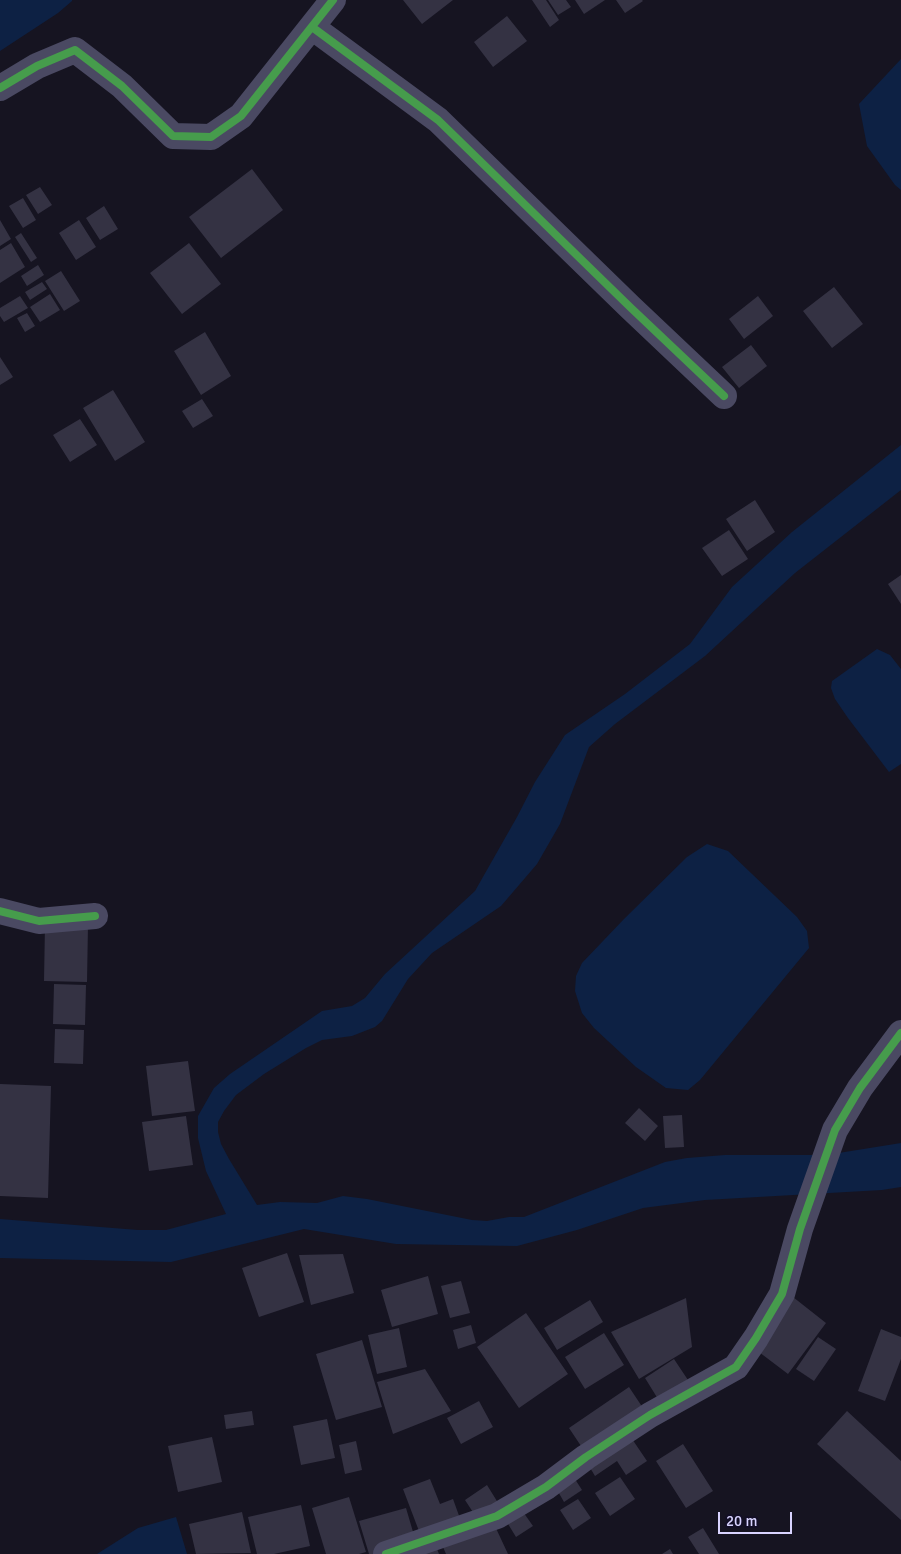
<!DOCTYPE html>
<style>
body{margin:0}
#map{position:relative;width:901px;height:1554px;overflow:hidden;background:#161421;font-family:Signika,sans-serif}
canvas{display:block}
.scale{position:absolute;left:718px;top:1512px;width:74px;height:22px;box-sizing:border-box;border:2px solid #d9d4ff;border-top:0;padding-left:6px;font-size:15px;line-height:18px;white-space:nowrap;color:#d9d4ff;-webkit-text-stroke:4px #130f26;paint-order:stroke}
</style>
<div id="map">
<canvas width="901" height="1554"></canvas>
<div class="scale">20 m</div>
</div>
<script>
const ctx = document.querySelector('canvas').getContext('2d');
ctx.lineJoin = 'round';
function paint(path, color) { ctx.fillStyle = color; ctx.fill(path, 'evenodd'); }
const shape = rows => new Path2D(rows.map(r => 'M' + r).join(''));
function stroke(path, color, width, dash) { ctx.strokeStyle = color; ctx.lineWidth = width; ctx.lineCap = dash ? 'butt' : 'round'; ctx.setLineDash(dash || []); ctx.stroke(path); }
paint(shape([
 [0,0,72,0,72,1,58,13,0,51],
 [901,59,901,190,895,185,867,146,859,104],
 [901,445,901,490,795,573,705,656,615,724,589,747,560,824,537,864,501,906,432,953,408,979,382,1021,375,1027,352,1036,322,1040,306,1048,264,1074,236,1095,224,1111,218,1122,218,1132,221,1144,229,1159,257,1205,280,1202,317,1203,343,1196,367,1199,472,1220,487,1221,509,1217,524,1217,665,1162,687,1158,725,1155,826,1155,901,1143,901,1187,882,1190,705,1200,643,1208,577,1230,517,1246,396,1244,304,1229,171,1262,0,1258,0,1219,138,1230,166,1230,226,1214,206,1171,198,1138,198,1116,214,1088,230,1074,322,1011,352,1006,365,998,385,974,475,891,517,817,535,782,565,735,625,694,690,644,732,587,792,532],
 [877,649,890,655,901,669,901,764,889,772,848,718,835,699,831,688,832,681],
 [707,844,728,851,797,917,807,931,809,948,700,1080,688,1090,666,1088,636,1067,594,1028,582,1013,575,991,576,976,582,963,624,919,687,857],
 [176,1517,187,1554,97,1554,138,1528]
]), '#0d2144');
paint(shape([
 [403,0,453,0,422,24],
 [532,0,546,0,559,20,550,27],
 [548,0,566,0,571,7,558,15],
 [575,0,605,0,584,14],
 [616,0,642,0,643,1,625,13],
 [507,16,527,41,493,67,474,42],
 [252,169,283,210,221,258,189,217],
 [40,187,52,205,38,214,26,195],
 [23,198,36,220,23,228,9,206],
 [104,206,118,229,100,240,86,218],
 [0,220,11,239,0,246],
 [79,220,96,247,76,260,59,233],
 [21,233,37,258,31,262,15,237],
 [11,243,25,267,0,283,0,250],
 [189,243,221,284,182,314,150,273],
 [38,265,44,275,27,286,21,276],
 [61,271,80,301,64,311,45,281],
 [42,282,47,289,30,300,25,292],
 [834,287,863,324,832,348,803,311],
 [50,294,60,310,40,322,30,307],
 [20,296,28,308,4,322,0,316,0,308],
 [758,296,773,316,744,339,729,319],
 [27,313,35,326,25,332,17,318],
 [205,332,231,376,201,395,174,351],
 [751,345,767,366,739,388,722,367],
 [0,357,13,377,0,385],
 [113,390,145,442,115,461,83,408],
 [202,399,213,416,193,428,182,411],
 [80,419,97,445,70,462,53,435],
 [755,500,775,532,747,551,726,519],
 [729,530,748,559,722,576,702,548],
 [901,575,901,604,888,584],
 [45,924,88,925,87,982,44,981],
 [54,984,86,985,85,1025,53,1024],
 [55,1029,84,1030,83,1064,54,1063],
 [188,1061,195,1111,152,1116,146,1066],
 [0,1084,51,1086,48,1198,0,1196],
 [639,1108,658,1126,645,1141,625,1123],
 [682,1115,684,1147,665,1148,663,1116],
 [186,1116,193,1165,149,1171,142,1122],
 [287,1253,304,1302,259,1317,242,1268],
 [343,1254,354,1293,311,1305,299,1255],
 [428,1276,438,1314,392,1327,381,1290],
 [461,1281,470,1313,450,1318,441,1286],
 [793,1297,826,1323,788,1374,755,1349],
 [686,1298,692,1347,639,1379,611,1332],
 [590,1300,603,1322,557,1350,544,1328],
 [526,1313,568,1374,519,1408,477,1347],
 [471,1325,476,1343,458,1349,453,1330],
 [399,1328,407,1367,377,1374,368,1335],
 [881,1329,901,1337,901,1359,885,1401,858,1391],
 [604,1333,624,1365,585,1389,565,1357],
 [818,1337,836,1349,814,1381,796,1369],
 [362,1340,382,1407,336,1420,316,1354],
 [674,1359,688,1380,658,1399,645,1378],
 [425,1369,451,1411,393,1434,377,1382],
 [629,1387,645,1411,585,1452,569,1428],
 [479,1401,493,1427,461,1444,447,1418],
 [252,1411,254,1425,226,1429,224,1415],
 [847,1411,901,1461,901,1520,817,1444],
 [327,1419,335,1458,301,1465,293,1426],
 [628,1433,647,1461,626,1475,617,1461,595,1476,586,1461],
 [212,1437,222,1482,178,1492,168,1446],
 [356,1441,362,1470,345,1474,339,1445],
 [683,1444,713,1491,686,1508,656,1461],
 [573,1476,582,1490,564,1502,556,1488],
 [620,1477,635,1499,610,1516,595,1493],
 [430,1479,440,1504,453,1499,462,1524,422,1539,403,1489],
 [487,1485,500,1506,478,1520,465,1500],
 [349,1497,366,1552,359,1554,326,1554,312,1508],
 [578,1499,591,1518,573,1530,560,1510],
 [301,1505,310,1546,274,1554,257,1554,248,1517],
 [406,1508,416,1542,375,1554,369,1554,359,1521],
 [521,1509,533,1526,516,1537,505,1519],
 [242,1512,251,1553,196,1554,189,1524],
 [494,1524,508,1554,446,1554,443,1547],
 [703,1528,719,1554,699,1554,688,1537],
 [435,1544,439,1554,409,1554],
 [670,1549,673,1554,662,1554]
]), '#343243');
stroke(shape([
 [312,27,438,120,630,307,724,396],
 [0,88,37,66,75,50,122,86,173,136,211,137,241,116,333,0],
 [0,911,39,921,95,916],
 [386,1554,497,1516,546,1487,586,1457,650,1415,736,1367,756,1338,782,1294,800,1229,835,1130,860,1088,901,1033]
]), '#4a4962', 26);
stroke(shape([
 [312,27,438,120,630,307,724,396],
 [0,88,37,66,75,50,122,86,173,136,211,137,241,116,333,0],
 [0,911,39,921,95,916],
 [386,1554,497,1516,546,1487,586,1457,650,1415,736,1367,756,1338,782,1294,800,1229,835,1130,860,1088,901,1033]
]), '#469c4c', 8);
</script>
